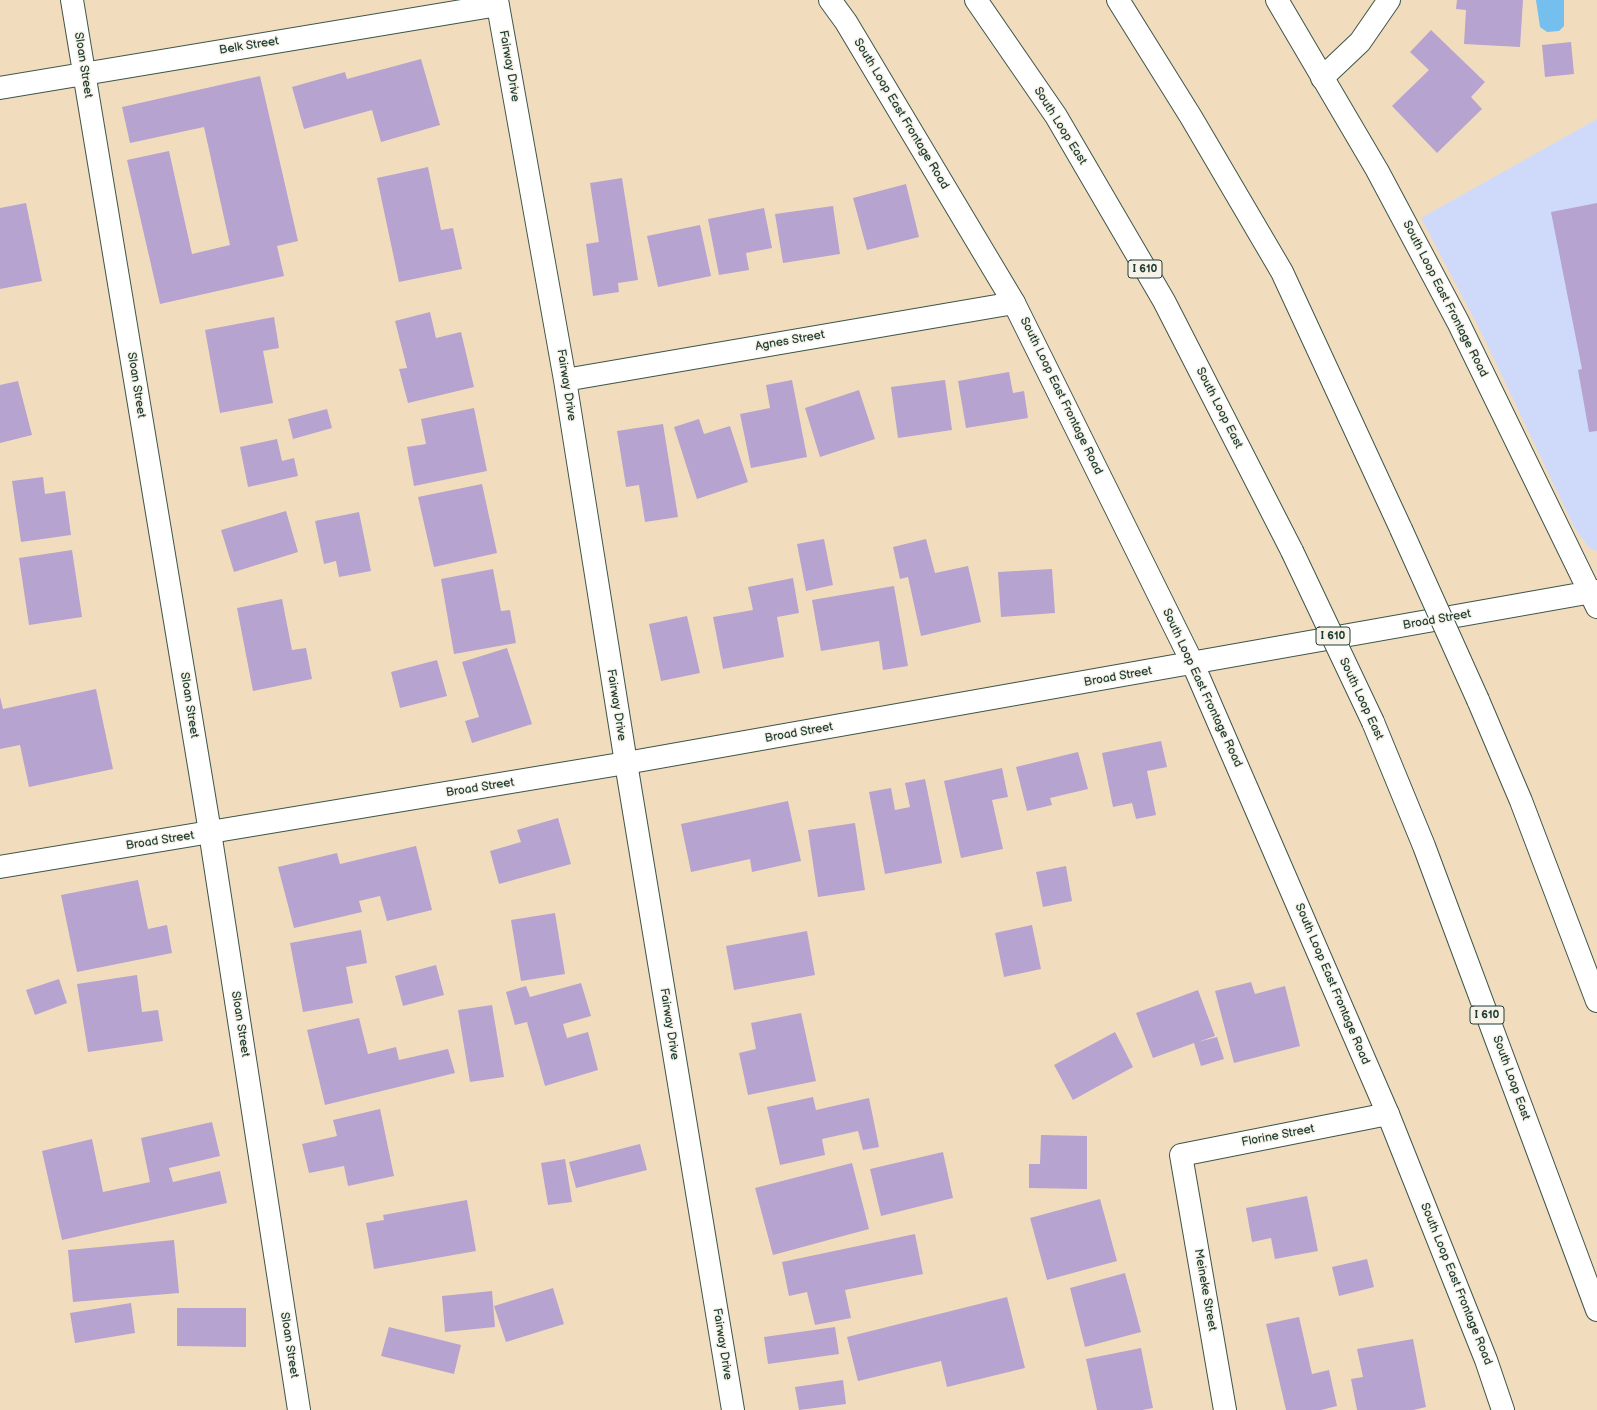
<!DOCTYPE html>
<style>
body{margin:0}
canvas{display:block;background:#f1ddbd}
</style>
<canvas width="1597" height="1410"></canvas>
<script>
const ctx = document.querySelector('canvas').getContext('2d');
ctx.lineJoin = 'round';
function paint(path, color) { ctx.fillStyle = color; ctx.fill(path, 'evenodd'); }
const shape = rows => new Path2D(rows.map(r => 'M' + r).join(''));
function stroke(path, color, width, dash) { ctx.strokeStyle = color; ctx.lineWidth = width; ctx.lineCap = dash ? 'butt' : 'round'; ctx.setLineDash(dash || []); ctx.stroke(path); }
function drawText(font, color, halo, rows, align = 'center') {
  ctx.font = font + ' "Balsamiq Sans",sans-serif'; ctx.lineWidth = 3; ctx.setLineDash([]); ctx.textBaseline = 'middle'; ctx.strokeStyle = halo; ctx.fillStyle = color; for (const [text, x, y, turn = 0] of rows) {
    ctx.save(); ctx.translate(x, y); ctx.rotate((+turn || 0) * Math.PI / 180); ctx.textAlign = isNaN(turn) ? turn : align; if (halo) ctx.strokeText(text, 0, 0); ctx.fillText(text, 0, 0); ctx.restore();
  }
}
paint(shape([
 [1597,119,1597,551,1589,548,1574,527,1482,334,1421,218]
]), '#cfdafa');
paint(shape([
 [1536,0,1564,0,1564,26,1559,31,1547,32,1540,27]
]), '#75bfee');
paint(shape([
 [1457,0,1523,0,1520,47,1464,44,1466,10,1456,9],
 [1431,30,1485,82,1471,97,1482,109,1437,153,1392,106,1429,70,1410,52],
 [1571,42,1574,74,1545,77,1542,45],
 [421,59,440,125,381,142,372,110,304,129,292,87,345,72,347,79],
 [260,76,298,241,277,246,284,276,160,304,127,160,169,151,192,254,230,245,204,127,130,143,122,107],
 [428,167,441,230,453,228,462,269,399,282,377,178],
 [622,178,638,280,618,283,619,292,593,296,586,244,599,242,590,183],
 [906,184,919,237,867,250,853,198],
 [26,203,42,281,0,289,0,208],
 [1597,203,1597,431,1589,432,1578,370,1582,369,1551,212],
 [833,206,840,254,783,263,775,214],
 [764,208,772,248,746,253,749,270,719,275,708,219],
 [700,225,711,276,658,287,647,236],
 [430,312,436,338,461,332,474,387,408,403,399,369,407,368,395,321],
 [274,317,279,348,263,351,273,403,220,413,205,330],
 [1009,372,1013,393,1024,391,1028,418,966,428,958,381],
 [792,380,807,457,751,468,740,414,770,408,766,385],
 [945,380,952,430,898,438,891,387],
 [18,381,32,435,0,443,0,385],
 [859,390,875,439,820,457,805,408],
 [474,408,487,471,414,486,407,447,426,444,421,419],
 [327,409,332,428,293,439,288,419],
 [699,419,704,434,730,426,748,482,697,499,674,427],
 [663,424,678,517,645,522,639,485,626,487,617,431],
 [277,439,282,461,294,458,298,476,248,487,240,447],
 [43,477,45,494,65,491,71,535,21,542,12,481],
 [482,484,497,553,434,567,418,497],
 [286,511,298,552,234,572,221,530],
 [359,512,371,571,339,577,336,561,324,564,315,521],
 [824,539,833,585,806,591,797,544],
 [926,539,935,573,968,566,981,622,921,636,908,577,900,579,893,547],
 [72,550,82,617,29,625,19,558],
 [493,569,501,611,510,610,516,643,454,654,441,579],
 [1052,569,1055,613,1001,617,998,572],
 [793,578,799,613,777,617,784,657,723,669,713,617,753,610,748,587],
 [894,586,908,666,883,670,879,641,821,651,812,600],
 [282,599,292,650,306,648,312,679,253,691,237,608],
 [687,616,700,673,661,681,649,624],
 [507,648,532,724,472,743,465,721,479,717,462,662],
 [437,660,447,696,400,708,391,672],
 [96,689,113,769,29,787,20,745,0,749,0,697,3,709],
 [1161,741,1167,767,1147,771,1156,815,1136,819,1132,803,1113,807,1102,753],
 [1078,752,1088,789,1050,798,1052,805,1027,811,1016,767],
 [1002,768,1008,797,992,800,1003,849,961,858,944,781],
 [925,779,942,863,885,874,869,792,891,788,895,810,910,807,905,783],
 [788,801,801,861,752,872,750,859,691,872,681,824],
 [558,818,571,864,499,884,490,851,521,842,517,830],
 [855,823,865,890,818,897,808,830],
 [416,846,432,910,387,921,380,896,359,901,362,912,294,928,278,867,337,853,340,864],
 [1066,866,1072,901,1043,907,1036,872],
 [138,880,148,929,167,925,172,953,77,972,61,895],
 [555,913,565,974,521,981,511,920],
 [1032,925,1041,969,1004,977,995,933],
 [361,930,367,963,346,967,353,1003,303,1012,290,943],
 [807,931,815,975,734,990,726,946],
 [436,965,444,995,403,1006,395,976],
 [137,975,142,1012,158,1010,163,1041,88,1052,77,984],
 [59,979,67,1003,35,1015,26,990],
 [1251,982,1255,994,1285,986,1300,1046,1234,1063,1215,991],
 [581,983,591,1016,563,1024,567,1038,588,1032,598,1070,545,1086,527,1022,515,1025,506,992,526,986,530,997],
 [1198,990,1215,1036,1198,1042,1217,1037,1224,1059,1201,1066,1194,1043,1153,1058,1136,1013],
 [492,1005,504,1077,470,1082,458,1010],
 [801,1013,816,1081,748,1095,739,1053,756,1049,751,1023],
 [359,1018,368,1054,396,1047,399,1060,448,1049,455,1073,325,1105,307,1030],
 [1115,1032,1133,1067,1073,1100,1054,1065],
 [813,1097,816,1110,869,1098,879,1147,863,1150,858,1131,822,1139,825,1155,780,1165,767,1107],
 [380,1109,394,1176,348,1186,344,1166,309,1173,302,1144,337,1136,333,1120],
 [212,1122,220,1156,169,1168,173,1182,220,1171,227,1203,62,1240,42,1151,92,1139,103,1192,150,1182,141,1138],
 [1041,1135,1087,1136,1087,1189,1029,1188,1029,1164,1040,1164],
 [640,1144,647,1170,576,1188,569,1162],
 [943,1152,953,1198,881,1216,870,1169],
 [565,1159,572,1202,548,1205,541,1163],
 [852,1163,869,1229,773,1255,755,1188],
 [1307,1196,1318,1251,1275,1259,1271,1238,1252,1242,1246,1208],
 [1100,1199,1117,1261,1047,1280,1030,1218],
 [467,1200,476,1251,374,1269,366,1223,384,1220,383,1215],
 [915,1234,923,1274,845,1290,851,1318,815,1325,807,1292,789,1296,782,1262],
 [174,1240,179,1293,73,1302,68,1250],
 [1367,1259,1374,1287,1339,1296,1332,1267],
 [1125,1273,1141,1332,1085,1347,1070,1288],
 [553,1288,564,1324,506,1342,494,1306],
 [492,1291,495,1327,445,1332,442,1296],
 [1007,1297,1025,1368,947,1387,941,1361,858,1381,847,1337],
 [131,1303,135,1333,75,1343,70,1313],
 [177,1308,246,1308,246,1347,177,1346],
 [1299,1317,1312,1374,1329,1370,1337,1406,1321,1410,1286,1410,1266,1324],
 [389,1327,461,1345,454,1374,381,1356],
 [835,1327,839,1354,768,1364,764,1337],
 [1413,1339,1426,1407,1413,1410,1357,1410,1351,1379,1363,1377,1357,1349],
 [1141,1348,1153,1408,1142,1410,1097,1410,1086,1359],
 [843,1380,846,1404,799,1410,795,1387]
]), '#b6a3cf');
const street = shape([
 [72,0,210,832,299,1410],
 [497,0,565,380,626,763,733,1410],
 [1322,78,1360,42,1389,0],
 [0,88,498,5],
 [565,380,1014,303],
 [1225,1410,1181,1155,1388,1114]
]);
const secondary = shape([
 [830,0,846,22,1014,303,1193,664,1388,1114,1486,1360,1503,1410],
 [1277,0,1377,170,1458,322,1597,607],
 [0,867,626,763,1597,591]
]);
const highway = shape([
 [976,0,1056,116,1164,301,1292,551],
 [1118,0,1191,117,1282,272,1401,529],
 [1478,700,1521,801,1597,1001],
 [1373,722,1424,846,1597,1310]
]);
stroke(street, '#3e5549', 24);
stroke(secondary, '#3e5549', 24);
stroke(highway, '#3e5549', 24);
stroke(street, '#fff', 22);
stroke(secondary, '#fff', 22);
stroke(highway, '#fff', 22);
const highwayBridge = shape([
 [1401,529,1478,700],
 [1292,551,1373,722]
]);
stroke(highwayBridge, '#3e5549', 24, []);
stroke(highwayBridge, '#fff', 22);
for (const [x, y, w] of [
 [1145,269,34],
 [1333,636,34],
 [1487,1015,34]
]) { const box = new Path2D(); box.roundRect(x - w / 2, y - 9, w, 18, 3); ctx.fillStyle = '#f7f3e8'; ctx.fill(box); stroke(box, '#1f3d34', 1); }
drawText('bold 11px', '#1f3d34', null, [
 ["I 610",1145,269],
 ["I 610",1333,636],
 ["I 610",1487,1015]
]);
drawText('12px', '#1f3d34', '#f7f3e8', [
 ["Belk Street",249,46,-9],
 ["Sloan Street",83,65,81],
 ["Fairway Drive",509,66,80],
 ["South Loop East Frontage Road",901,114,59],
 ["South Loop East",1060,126,58],
 ["South Loop East Frontage Road",1445,299,63],
 ["Agnes Street",790,341,-10],
 ["Sloan Street",136,385,81],
 ["Fairway Drive",566,385,81],
 ["South Loop East Frontage Road",1061,396,64],
 ["South Loop East",1219,408,63],
 ["Broad Street",1437,620,-10],
 ["Broad Street",1118,677,-10],
 ["South Loop East Frontage Road",1202,688,65],
 ["South Loop East",1361,699,65],
 ["Sloan Street",189,705,81],
 ["Fairway Drive",616,705,81],
 ["Broad Street",799,733,-10],
 ["Broad Street",480,788,-9],
 ["Broad Street",160,841,-9],
 ["South Loop East Frontage Road",1332,984,67],
 ["Sloan Street",240,1024,81],
 ["Fairway Drive",669,1024,81],
 ["South Loop East",1511,1078,70],
 ["Florine Street",1278,1136,-11],
 ["South Loop East Frontage Road",1456,1284,68],
 ["Meineke Street",1205,1290,80],
 ["Fairway Drive",722,1344,81],
 ["Sloan Street",289,1345,81]
]);
</script>
